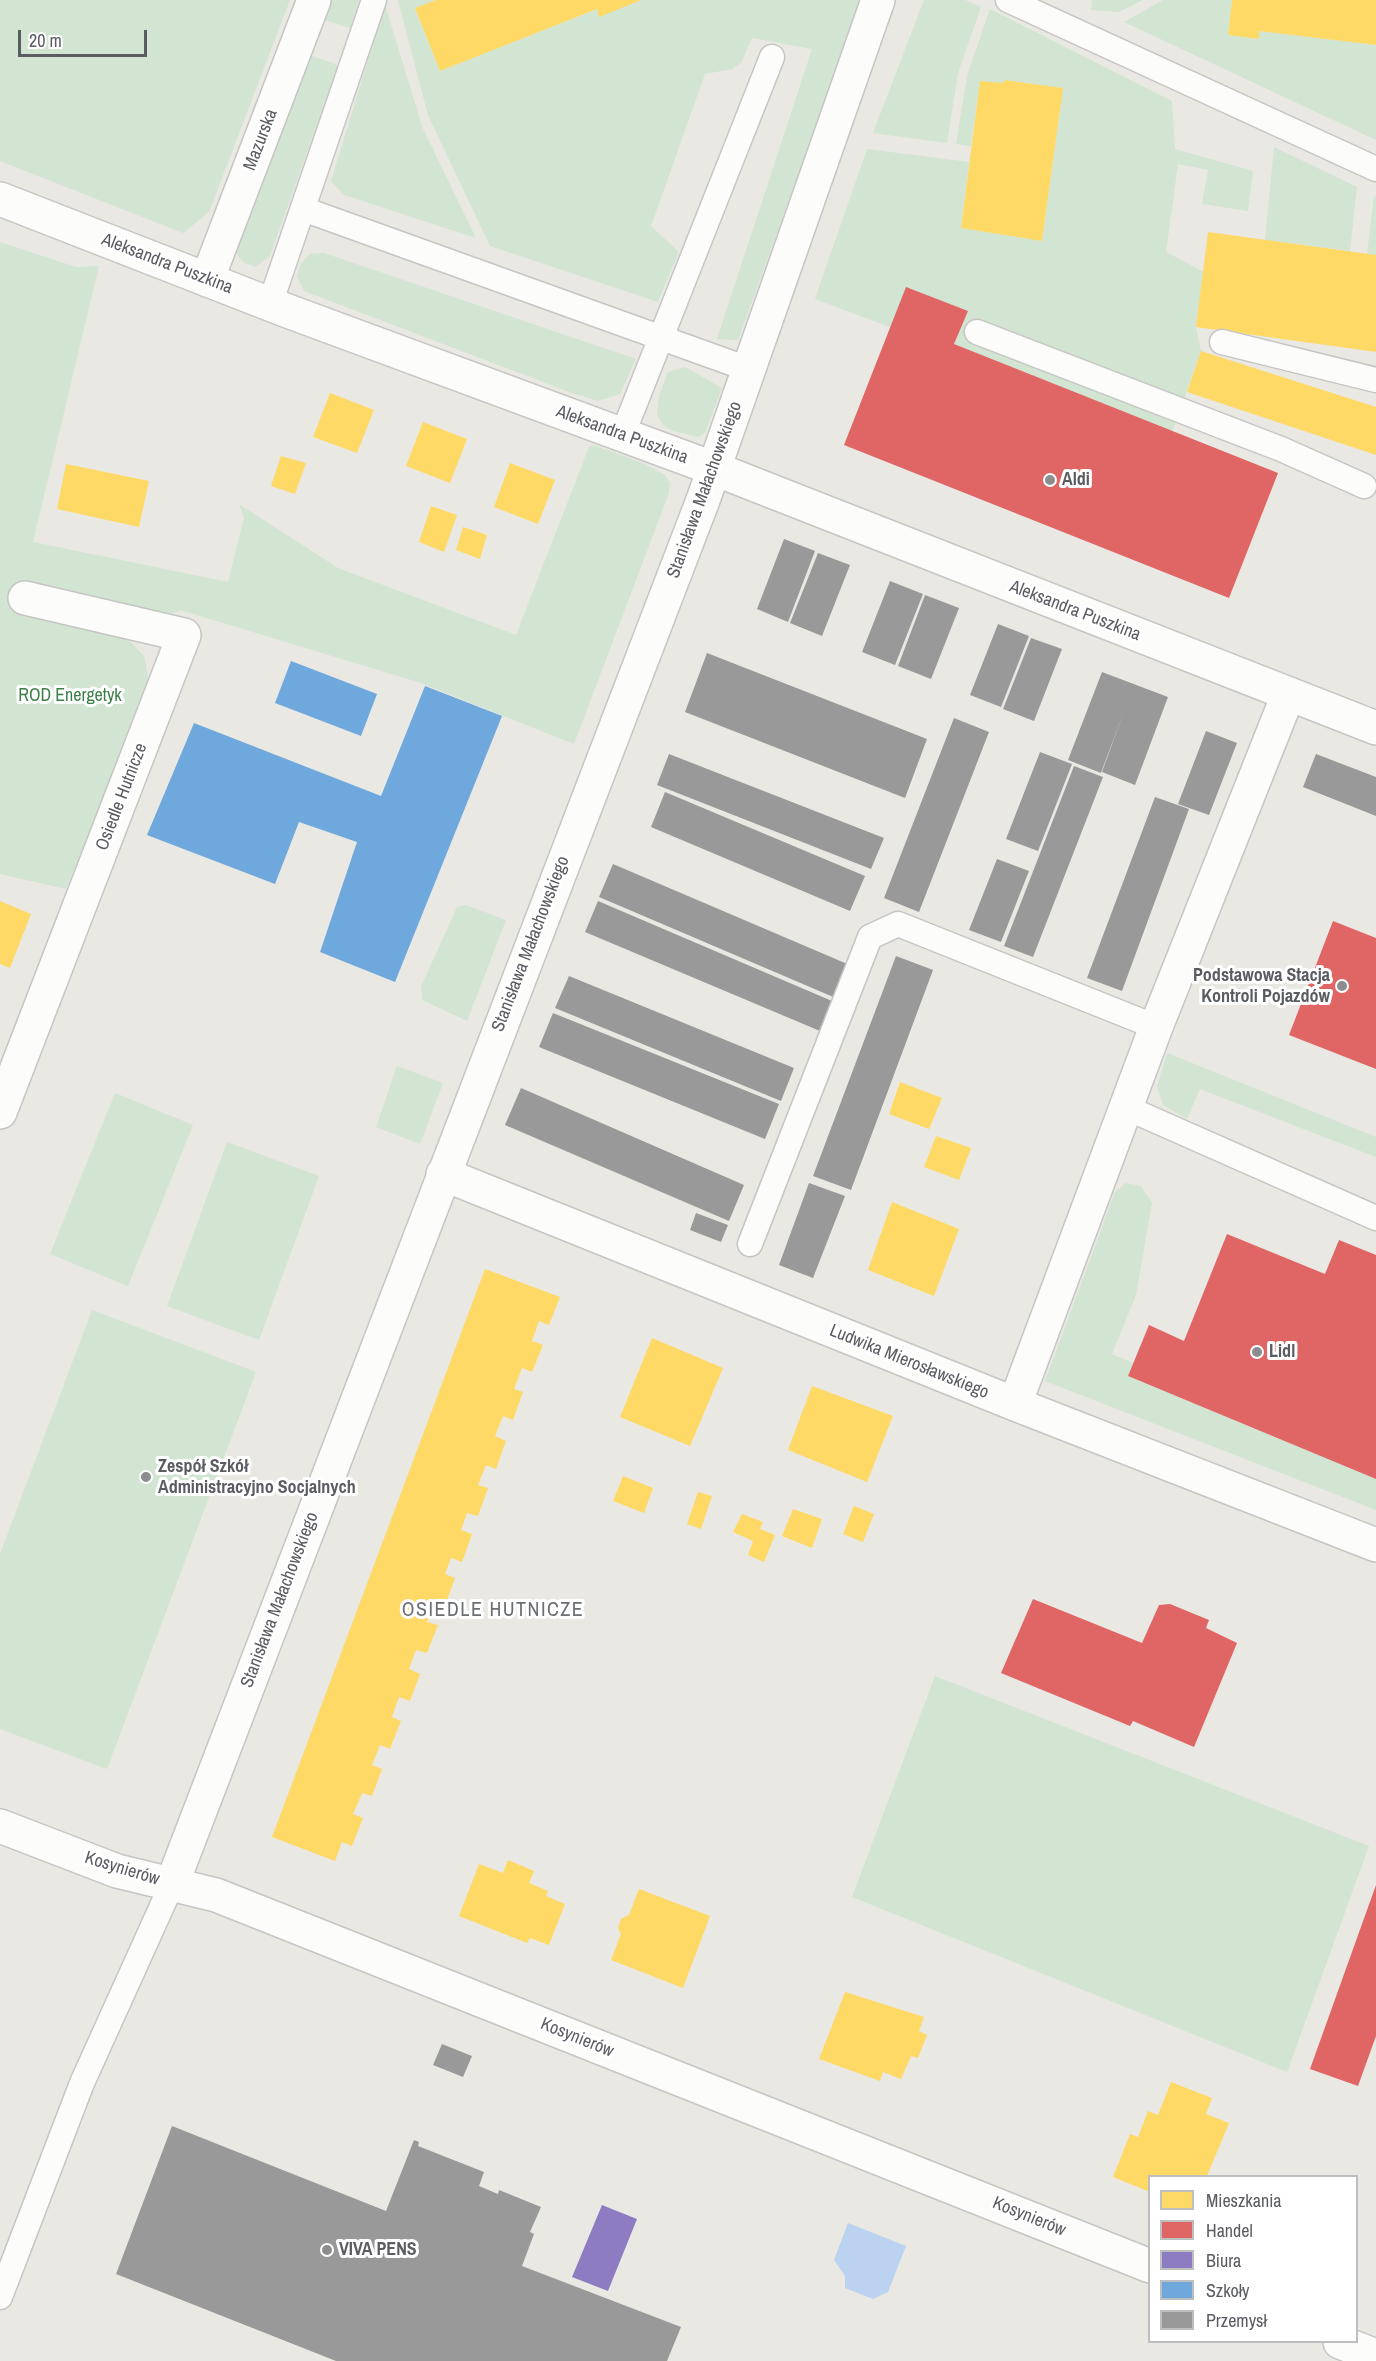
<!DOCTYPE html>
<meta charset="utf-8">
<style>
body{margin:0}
#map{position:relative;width:1376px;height:2361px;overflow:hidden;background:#e9e8e3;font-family:"Archivo Narrow",sans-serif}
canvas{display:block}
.legend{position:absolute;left:1148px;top:2175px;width:210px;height:168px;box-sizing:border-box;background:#fff;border:2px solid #bdbec0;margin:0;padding:8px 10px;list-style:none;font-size:18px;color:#5a5c61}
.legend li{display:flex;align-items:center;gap:12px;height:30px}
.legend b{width:30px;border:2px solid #bdbec0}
.scale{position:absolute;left:18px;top:30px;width:129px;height:27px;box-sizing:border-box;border:3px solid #5a5c61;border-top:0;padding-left:8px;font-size:18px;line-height:21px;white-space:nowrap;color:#5a5c61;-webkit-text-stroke:4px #fff;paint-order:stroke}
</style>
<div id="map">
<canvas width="1376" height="2361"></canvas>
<ul class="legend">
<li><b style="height:16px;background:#ffd966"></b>Mieszkania</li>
<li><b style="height:16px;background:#e06666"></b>Handel</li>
<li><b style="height:16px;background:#8e7cc3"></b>Biura</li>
<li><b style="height:16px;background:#6fa8dc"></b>Szkoły</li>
<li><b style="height:16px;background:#999"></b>Przemysł</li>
</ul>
<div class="scale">20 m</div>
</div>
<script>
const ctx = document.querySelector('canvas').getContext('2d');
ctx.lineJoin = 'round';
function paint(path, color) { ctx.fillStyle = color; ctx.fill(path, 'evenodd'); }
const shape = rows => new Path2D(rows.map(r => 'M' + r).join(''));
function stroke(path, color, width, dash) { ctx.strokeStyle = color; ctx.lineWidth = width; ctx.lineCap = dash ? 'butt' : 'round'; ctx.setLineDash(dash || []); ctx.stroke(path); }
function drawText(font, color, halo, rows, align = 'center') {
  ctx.font = font + ' "Archivo Narrow",sans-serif'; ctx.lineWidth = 6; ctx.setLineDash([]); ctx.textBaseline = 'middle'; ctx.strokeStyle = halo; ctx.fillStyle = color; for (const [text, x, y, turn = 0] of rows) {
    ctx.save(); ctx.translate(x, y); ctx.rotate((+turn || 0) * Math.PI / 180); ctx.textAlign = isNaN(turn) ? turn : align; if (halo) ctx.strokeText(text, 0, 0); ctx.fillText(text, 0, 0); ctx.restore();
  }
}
paint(shape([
 [0,0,290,0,209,212,183,233,0,161],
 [321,0,359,0,350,28,315,17],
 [398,0,436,0,415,9,440,71,597,9,599,16,641,0,862,0,738,340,717,339,812,49,752,38,741,63,732,69,705,74,651,226,679,252,658,302,490,246,428,115],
 [924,0,965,0,981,7,958,73,947,143,873,133],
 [1092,0,1143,0,1119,12,1091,10],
 [1163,0,1232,0,1228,35,1258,39,1259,31,1376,45,1376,140,1124,22],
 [385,5,423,129,476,238,344,195,331,181],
 [990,9,1172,101,1175,149,1253,171,1248,211,1202,204,1208,170,1178,164,1166,252,1204,272,1196,327,1201,351,1172,433,815,299,867,149,969,162,961,228,1042,241,1063,88,1005,80,1004,83,980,81,971,146,956,144,967,76],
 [301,52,338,65,270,256,255,267,243,262,236,253,234,239],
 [1274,147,1357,187,1350,251,1265,240],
 [1374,196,1376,197,1376,255,1367,254],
 [0,242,76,267,99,266,33,542,228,582,244,518,239,504,338,568,516,635,589,447,593,445,643,463,665,475,670,483,669,493,574,744,421,683,180,610,168,615,24,581,20,595,126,637,144,656,150,686,66,889,0,874],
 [324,253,636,359,620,394,598,401,572,393,304,291,297,276,301,263,310,254],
 [685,367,722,388,705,433,698,437,673,431,663,425,657,414,659,396,668,372],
 [466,905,506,920,467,1021,422,1000,421,987,457,907],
 [1167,1053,1376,1137,1376,1157,1200,1089,1187,1119,1163,1105,1157,1086],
 [397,1066,443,1083,420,1144,376,1127],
 [115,1093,193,1125,128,1286,50,1254],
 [227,1142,319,1176,259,1340,167,1306],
 [1126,1183,1141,1186,1152,1203,1136,1295,1112,1354,1133,1363,1128,1376,1376,1479,1376,1510,1045,1381,1115,1192],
 [92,1310,256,1372,107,1769,0,1729,0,1554],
 [935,1676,1369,1846,1287,2072,852,1897]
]), '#d2e4d2');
paint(shape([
 [848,2223,906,2246,888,2292,873,2299,845,2288,845,2276,834,2260]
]), '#bbd2f0');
paint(shape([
 [436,0,641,0,599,17,597,9,440,71,415,8],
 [1232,0,1376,0,1376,45,1259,31,1259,39,1228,35],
 [1004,80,1063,88,1042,241,961,228,980,81,1004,83],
 [1208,232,1376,255,1376,352,1196,327],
 [1201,351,1376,407,1376,455,1187,392],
 [330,393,374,410,357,453,313,437],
 [423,422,467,439,450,483,406,466],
 [281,456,306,463,295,494,271,486],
 [510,463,555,480,538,524,494,507],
 [66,464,149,481,139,527,57,509],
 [431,506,457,515,444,552,419,542],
 [463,527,487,535,480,559,456,550],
 [0,901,31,914,10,968,0,964],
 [900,1082,942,1098,929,1129,889,1114],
 [936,1136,971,1148,959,1180,924,1167],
 [892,1202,959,1229,934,1296,868,1270],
 [485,1269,560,1297,549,1325,539,1321,532,1341,543,1345,532,1372,522,1368,514,1389,523,1392,513,1420,503,1416,495,1436,506,1441,496,1469,486,1465,478,1485,488,1488,478,1516,467,1513,461,1530,472,1534,462,1562,451,1558,445,1574,455,1578,445,1606,435,1602,427,1622,438,1625,427,1653,416,1650,409,1669,420,1674,410,1701,399,1697,392,1717,401,1721,390,1749,380,1745,372,1765,382,1769,372,1796,362,1793,353,1814,363,1818,352,1846,342,1842,335,1861,272,1837],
 [652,1338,723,1368,690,1446,620,1417],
 [812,1386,893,1416,867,1482,788,1450],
 [623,1476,653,1488,644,1513,613,1501],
 [698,1492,712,1496,701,1529,687,1524],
 [854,1506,874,1514,863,1542,843,1534],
 [793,1509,822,1519,812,1548,782,1536],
 [742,1514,763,1522,760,1529,775,1535,764,1562,748,1555,753,1541,733,1532],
 [508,1860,534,1871,529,1883,548,1891,546,1896,565,1904,549,1945,530,1938,527,1943,459,1916,479,1864,503,1873],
 [639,1889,710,1916,683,1988,611,1960,621,1934,618,1928,621,1919,629,1915],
 [845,1992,924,2017,919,2031,927,2035,918,2058,911,2056,901,2079,883,2072,880,2081,819,2059],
 [1171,2082,1212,2098,1206,2114,1229,2123,1207,2176,1150,2176,1150,2192,1113,2177,1130,2134,1138,2137,1148,2111,1158,2115]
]), '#ffd966');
paint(shape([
 [906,287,968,311,954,344,1278,473,1229,598,844,445],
 [1333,921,1376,938,1376,1069,1289,1035],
 [1227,1234,1325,1274,1339,1240,1376,1255,1376,1479,1128,1376,1149,1325,1184,1341],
 [1033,1599,1142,1643,1159,1605,1170,1604,1209,1620,1206,1628,1237,1643,1194,1747,1133,1721,1130,1726,1001,1673],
 [1376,1885,1376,2036,1358,2086,1310,2069]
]), '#e06666');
paint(shape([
 [602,2205,637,2219,608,2291,572,2277]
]), '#8e7cc3');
paint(shape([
 [291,661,377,694,361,736,275,703],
 [425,686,502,716,395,982,320,952,357,842,299,822,275,884,147,835,194,723,381,796]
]), '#6fa8dc');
paint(shape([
 [784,539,815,551,788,622,757,609],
 [818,553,850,565,822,636,790,623],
 [890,581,923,594,895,665,862,652],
 [925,595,959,608,931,679,898,666],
 [998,624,1029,636,1001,707,970,695],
 [1031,638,1062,649,1034,721,1003,709],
 [707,653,927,739,905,798,685,712],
 [1102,672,1168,697,1135,785,1102,772,1124,711,1101,773,1068,760],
 [954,718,989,732,919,912,884,898],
 [1206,731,1237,743,1209,815,1178,804],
 [1040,752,1072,764,1038,851,1006,839],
 [669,754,884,838,871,869,657,785],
 [1316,754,1376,777,1376,816,1303,787],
 [1074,766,1103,777,1033,957,1004,946],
 [665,792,865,876,850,911,651,827],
 [1155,797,1189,809,1122,991,1087,978],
 [997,859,1029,871,1001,942,969,930],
 [613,864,852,966,838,999,599,897],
 [598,901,832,1001,820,1031,585,932],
 [896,956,933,970,851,1190,813,1176],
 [569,976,794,1068,781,1101,555,1008],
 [553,1013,779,1104,765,1139,539,1047],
 [521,1088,744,1185,729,1221,505,1125],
 [809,1183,845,1196,813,1278,779,1265],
 [696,1213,728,1225,721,1242,690,1230],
 [442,2044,472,2056,463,2077,433,2065],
 [172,2126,386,2211,414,2140,419,2142,418,2146,484,2172,479,2186,498,2194,499,2190,541,2207,530,2232,534,2234,522,2266,681,2327,667,2361,336,2361,116,2274]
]), '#999');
const service = shape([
 [1008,0,1376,169],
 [303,209,748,369],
 [270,304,374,0],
 [977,332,1281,449,1364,486],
 [1222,342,1376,380],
 [622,436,772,57],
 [1127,1108,1376,1218],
 [750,1244,870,937,898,924,1156,1027],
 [0,2297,82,2083,172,1884]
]);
const minor = shape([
 [0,199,285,310,715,469,1376,728],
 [207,280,314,0],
 [0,1112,184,635,25,598],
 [443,1174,1015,1404,1376,1545],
 [1015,1404,1156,1027,1288,695],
 [0,1826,117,1871,216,1895,1150,2266],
 [172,1884,703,500,878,0],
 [1340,2342,1376,2356]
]);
stroke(service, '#c6c5c4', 27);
stroke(minor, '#c6c5c4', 36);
stroke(service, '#fcfcfb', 24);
stroke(minor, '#fcfcfb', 33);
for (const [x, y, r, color] of [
 [1050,480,6,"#8c8d8e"],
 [1342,986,6,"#8c8d8e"],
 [1257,1352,6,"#8c8d8e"],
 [146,1477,6,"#8c8d8e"],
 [327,2250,6,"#8c8d8e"]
]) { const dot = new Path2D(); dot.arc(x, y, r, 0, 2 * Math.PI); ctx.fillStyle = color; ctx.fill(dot); stroke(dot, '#fff', 2); }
drawText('18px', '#5a5c61', '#fff', [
 ["Mazurska",261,140,-69],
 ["Aleksandra Puszkina",167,264,21],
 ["Aleksandra Puszkina",622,435,20],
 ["Stanisława Małachowskiego",705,490,-70],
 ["Aleksandra Puszkina",1075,611,21],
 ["Osiedle Hutnicze",122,797,-69],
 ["Stanisława Małachowskiego",531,944,-69],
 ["Ludwika Mierosławskiego",909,1362,22],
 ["Stanisława Małachowskiego",280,1600,-69],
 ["Kosynierów",122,1869,17],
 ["Kosynierów",577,2038,22],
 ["Kosynierów",1029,2217,22]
]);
drawText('bold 18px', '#5a5c61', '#fff', [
 ["Aldi",1062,480],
 ["Podstawowa Stacja",1330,976,"right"],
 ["Kontroli Pojazdów",1330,997,"right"],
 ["Lidl",1269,1352],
 ["Zespół Szkół",158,1467],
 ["Administracyjno Socjalnych",158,1488],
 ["VIVA PENS",339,2250]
], 'left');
drawText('18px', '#3c7e48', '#fff', [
 ["ROD Energetyk",70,696]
]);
ctx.letterSpacing = '1.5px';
drawText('20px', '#6b6e73', '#fff', [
 ["OSIEDLE HUTNICZE",493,1611]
]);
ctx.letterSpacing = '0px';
</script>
